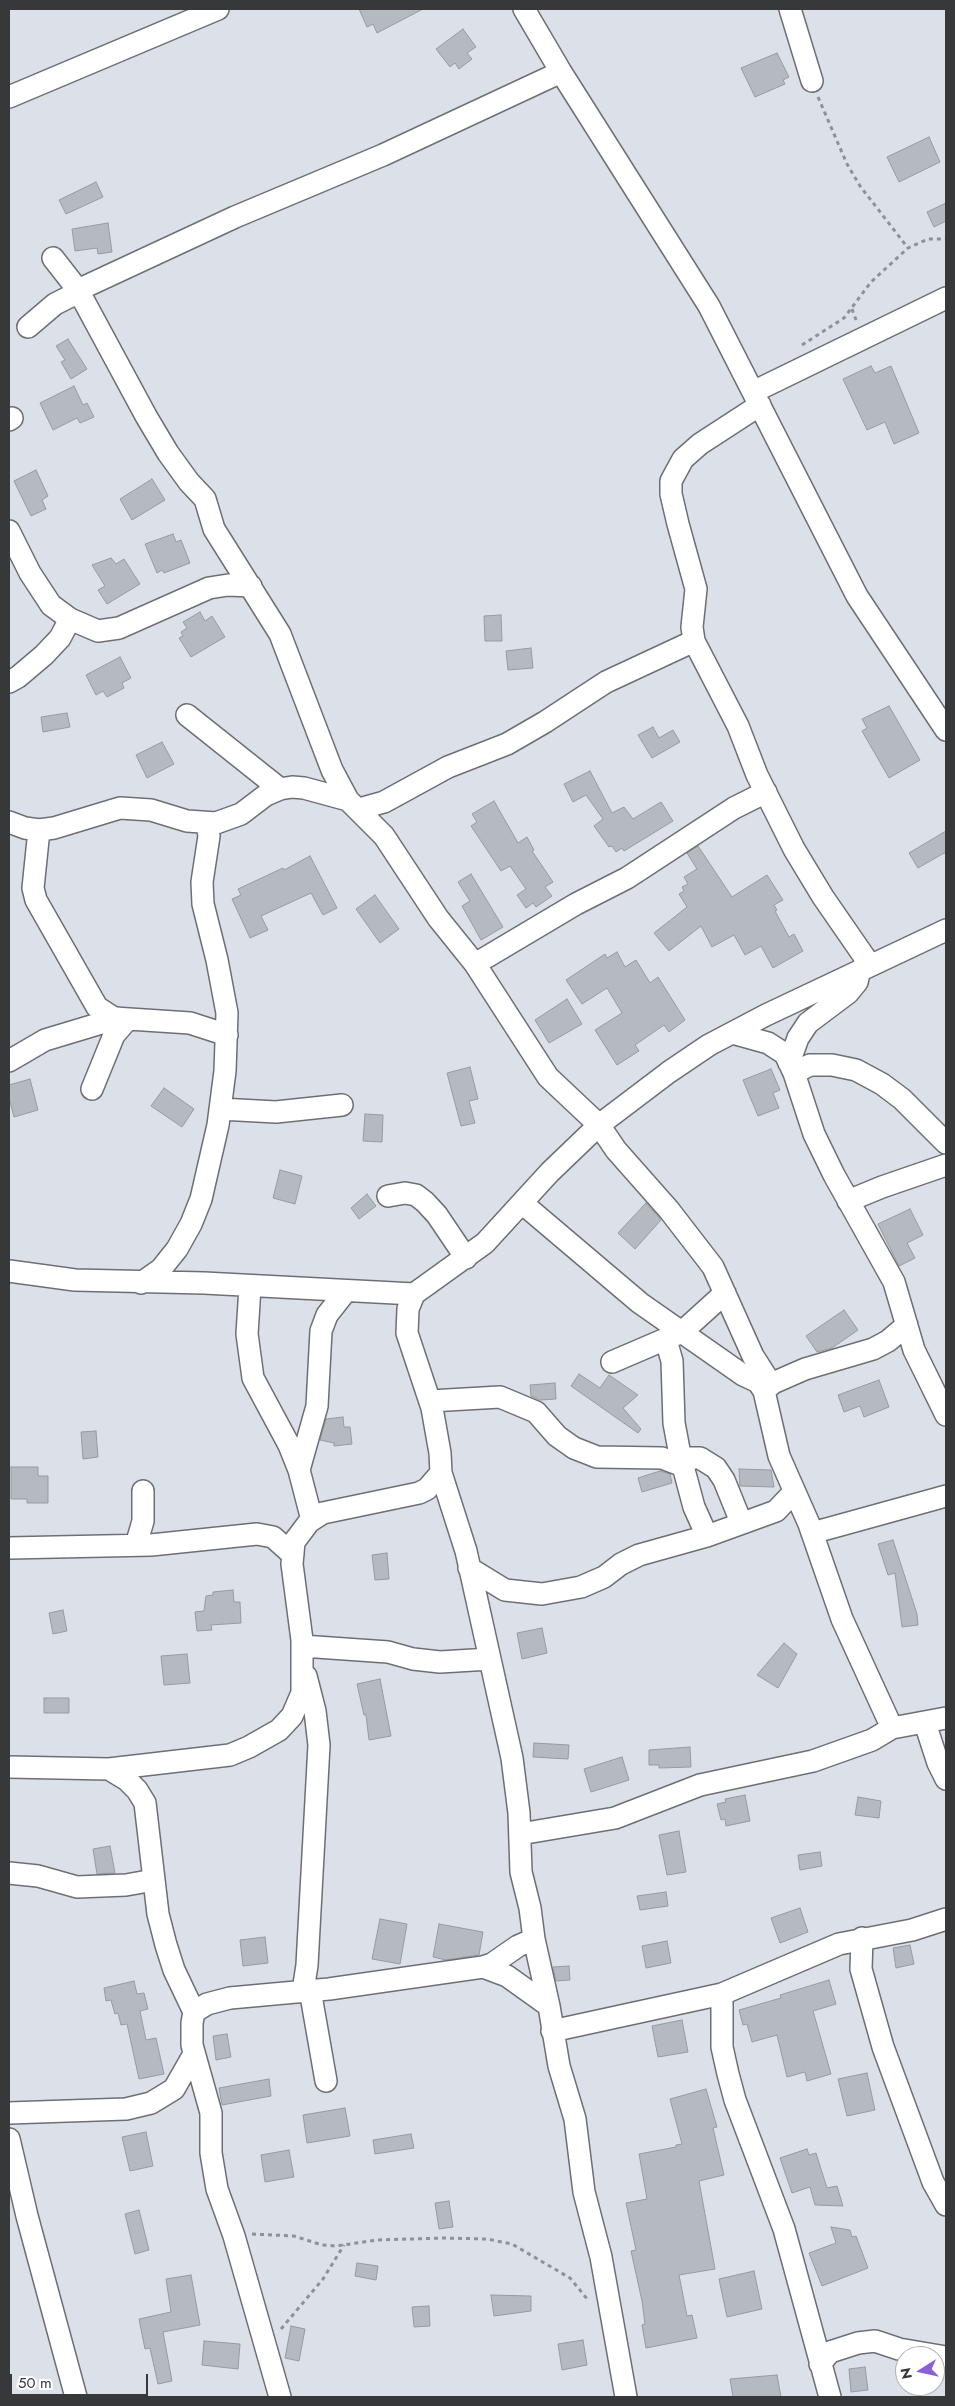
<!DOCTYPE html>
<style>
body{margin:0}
#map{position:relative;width:955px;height:2406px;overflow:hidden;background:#dce0e8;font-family:Jost,sans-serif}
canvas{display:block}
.frame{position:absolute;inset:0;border:10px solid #36383a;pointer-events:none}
.north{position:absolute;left:895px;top:2346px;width:50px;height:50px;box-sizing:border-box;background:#fff;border:1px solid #afafb0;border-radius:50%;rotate:260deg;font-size:14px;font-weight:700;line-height:20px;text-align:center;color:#36383a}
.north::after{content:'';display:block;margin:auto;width:18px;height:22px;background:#8c5ed7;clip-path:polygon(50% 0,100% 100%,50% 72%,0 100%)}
.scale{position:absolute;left:10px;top:2374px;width:138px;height:22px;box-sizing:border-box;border:2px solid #36383a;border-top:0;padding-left:6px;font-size:15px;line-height:18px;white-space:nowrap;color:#36383a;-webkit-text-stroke:4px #fff;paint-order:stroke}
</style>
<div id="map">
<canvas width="955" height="2406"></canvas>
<div class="frame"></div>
<div class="north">N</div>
<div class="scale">50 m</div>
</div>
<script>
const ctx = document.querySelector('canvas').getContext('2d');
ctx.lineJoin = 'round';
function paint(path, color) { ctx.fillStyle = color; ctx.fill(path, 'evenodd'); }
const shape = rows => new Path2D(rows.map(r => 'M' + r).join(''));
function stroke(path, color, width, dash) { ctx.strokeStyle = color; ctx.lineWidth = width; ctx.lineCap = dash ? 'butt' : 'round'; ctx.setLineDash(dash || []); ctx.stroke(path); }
const building = shape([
 [359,9,423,9,377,33,373,24,367,27,359,9],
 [463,29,476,47,467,53,472,59,459,69,455,63,450,67,436,49,463,29],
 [777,53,789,77,783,80,785,84,755,97,741,68,777,53],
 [929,137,940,162,899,182,887,157,929,137],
 [96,182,103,197,66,214,59,200,96,182],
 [946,203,946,221,934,227,927,212,946,203],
 [108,223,112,252,98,254,97,248,75,251,72,229,108,223],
 [68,339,87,369,71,379,61,362,65,360,56,346,68,339],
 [871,366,875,373,891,366,919,433,894,444,885,422,867,430,843,379,871,366],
 [74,386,83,405,87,403,94,417,80,423,77,418,53,430,40,403,74,386],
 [36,470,48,496,42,500,46,509,31,516,14,481,36,470],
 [152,479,165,500,132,520,120,499,152,479],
 [173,534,176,542,181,540,190,563,164,573,162,570,157,573,145,544,173,534],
 [111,558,116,564,124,559,140,584,107,604,98,590,105,586,92,565,111,558],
 [200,612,205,621,212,616,225,637,191,657,179,638,183,636,181,632,187,628,183,622,200,612],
 [501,615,502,641,485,641,484,616,501,615],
 [531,648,533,668,508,670,506,651,531,648],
 [120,657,131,678,122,683,124,688,107,697,103,691,96,695,86,675,120,657],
 [889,706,920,760,889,778,862,731,867,728,862,719,889,706],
 [67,713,70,727,43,732,41,717,67,713],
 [653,727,659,738,673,730,680,742,652,758,638,735,653,727],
 [162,742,174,764,147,778,136,755,162,742],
 [590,771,612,813,624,807,633,819,661,802,673,821,624,851,622,848,616,852,612,846,609,847,594,826,603,819,586,795,573,802,564,784,590,771],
 [494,801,518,843,527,837,534,850,532,851,553,882,545,887,552,896,536,907,533,903,526,908,517,895,526,889,510,866,501,871,471,826,477,822,472,814,494,801],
 [946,831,946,852,918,868,909,853,946,831],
 [698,846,732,897,767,875,783,900,774,905,777,910,775,911,789,937,794,934,803,951,773,968,761,946,745,955,734,935,712,947,701,926,669,951,654,933,687,907,679,894,684,891,682,887,688,884,684,877,697,869,687,853,698,846],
 [310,856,337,908,323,915,311,893,261,916,268,930,250,938,232,899,241,895,238,889,283,868,284,870,310,856],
 [471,874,503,927,481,940,462,906,470,901,458,882,471,874],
 [375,895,399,929,380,943,356,909,375,895],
 [617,952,625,967,636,960,650,983,658,977,685,1020,669,1032,664,1025,635,1045,639,1051,617,1065,595,1030,622,1013,607,988,582,1004,566,980,605,954,607,958,617,952],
 [567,999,582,1024,549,1043,535,1020,567,999],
 [470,1067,478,1099,469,1101,475,1123,461,1126,447,1073,470,1067],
 [771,1069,780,1090,773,1093,779,1108,758,1116,743,1080,771,1069],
 [30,1079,38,1110,14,1117,9,1098,9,1085,30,1079],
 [164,1088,194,1109,182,1127,151,1106,164,1088],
 [365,1114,383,1115,382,1142,363,1141,365,1114],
 [280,1170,302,1176,295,1204,273,1198,280,1170],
 [367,1194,376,1206,359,1219,351,1208,367,1194],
 [646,1203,661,1220,635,1249,618,1233,646,1203],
 [910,1209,923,1235,907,1243,915,1258,899,1266,878,1224,910,1209],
 [844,1310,858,1330,832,1348,817,1352,806,1336,844,1310],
 [579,1374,600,1388,609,1375,638,1395,623,1408,641,1429,638,1433,571,1386,579,1374],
 [879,1380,889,1407,864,1417,860,1406,844,1412,838,1395,879,1380],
 [555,1383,556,1399,540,1400,531,1396,530,1385,555,1383],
 [343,1417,344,1427,350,1427,352,1444,334,1446,334,1443,320,1440,326,1419,343,1417],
 [96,1431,98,1457,83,1459,81,1432,96,1431],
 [11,1467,38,1467,38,1476,48,1476,48,1503,27,1503,27,1499,11,1499,11,1467],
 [739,1469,771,1470,774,1487,740,1486,739,1469],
 [660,1471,670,1474,672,1483,642,1492,638,1478,660,1471],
 [893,1540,917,1614,918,1625,902,1627,895,1573,888,1575,878,1544,893,1540],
 [387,1553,389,1579,375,1580,372,1555,387,1553],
 [233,1590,234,1602,240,1602,241,1623,211,1625,212,1630,197,1631,195,1612,204,1611,206,1596,213,1595,213,1592,233,1590],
 [63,1610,67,1631,53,1634,49,1613,63,1610],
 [542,1628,547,1653,522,1659,517,1633,542,1628],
 [784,1643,797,1654,778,1688,757,1675,784,1643],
 [187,1654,190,1683,164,1685,161,1656,187,1654],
 [380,1679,391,1736,369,1740,366,1715,364,1715,357,1684,380,1679],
 [44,1698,69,1698,69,1713,44,1713,44,1698],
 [534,1743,569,1745,568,1759,533,1757,534,1743],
 [690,1747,691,1767,659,1768,659,1765,649,1765,649,1750,690,1747],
 [622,1757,629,1780,591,1792,584,1769,622,1757],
 [745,1795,750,1821,726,1826,725,1819,721,1820,717,1804,726,1802,725,1799,745,1795],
 [858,1797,881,1801,879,1818,855,1815,858,1797],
 [679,1831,686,1872,667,1875,659,1835,679,1831],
 [110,1846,115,1873,97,1874,93,1849,110,1846],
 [820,1852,822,1866,800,1870,798,1855,820,1852],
 [666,1892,668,1906,640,1910,637,1896,666,1892],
 [800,1908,808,1932,780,1943,771,1918,800,1908],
 [380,1919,407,1924,400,1964,372,1959,380,1919],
 [439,1924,483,1932,479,1955,446,1960,433,1957,439,1924],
 [265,1937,268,1963,243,1966,240,1940,265,1937],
 [667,1941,671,1963,646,1968,642,1946,667,1941],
 [910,1945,914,1964,896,1968,893,1948,910,1945],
 [569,1966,570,1980,556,1981,553,1967,569,1966],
 [829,1980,836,2004,813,2011,831,2074,807,2081,805,2072,787,2077,777,2035,752,2042,747,2024,743,2025,739,2010,781,1998,780,1995,829,1980],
 [134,1981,137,1994,144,1993,148,2009,140,2011,146,2040,156,2038,164,2074,139,2079,127,2024,121,2025,118,2013,115,2014,111,2000,106,2001,104,1988,134,1981],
 [682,2020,688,2052,658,2057,652,2026,682,2020],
 [227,2034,231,2057,216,2060,213,2036,227,2034],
 [867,2073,875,2110,847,2116,838,2079,867,2073],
 [269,2079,271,2096,222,2105,219,2088,269,2079],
 [706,2089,717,2127,713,2128,724,2175,699,2181,715,2269,679,2275,687,2316,692,2315,697,2338,646,2348,642,2325,645,2324,642,2301,631,2251,636,2250,626,2203,647,2199,639,2154,676,2147,676,2145,682,2144,670,2099,706,2089],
 [345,2108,350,2136,307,2143,303,2115,345,2108],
 [146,2132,153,2166,130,2171,122,2137,146,2132],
 [411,2134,414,2148,375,2154,373,2140,411,2134],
 [807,2149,809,2155,816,2153,827,2188,837,2186,843,2206,815,2205,810,2187,792,2193,780,2158,807,2149],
 [289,2150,294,2177,265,2182,261,2155,289,2150],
 [449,2201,453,2227,439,2229,435,2203,449,2201],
 [139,2210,149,2250,135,2254,125,2214,139,2210],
 [831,2227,850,2230,852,2237,856,2236,868,2268,822,2286,809,2253,836,2243,831,2227],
 [357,2263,378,2266,376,2280,355,2276,357,2263],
 [754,2271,762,2309,727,2317,719,2279,754,2271],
 [191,2275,200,2325,163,2332,172,2381,158,2384,150,2348,145,2349,139,2319,171,2312,166,2279,191,2275],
 [491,2295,531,2296,531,2311,494,2316,491,2295],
 [429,2306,430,2326,414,2327,412,2307,429,2306],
 [291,2326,305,2329,299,2361,285,2358,291,2326],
 [583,2340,587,2365,562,2370,558,2344,583,2340],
 [204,2341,240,2344,238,2369,202,2365,204,2341],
 [865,2367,868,2390,851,2392,849,2369,865,2367],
 [777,2375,781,2397,733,2397,730,2379,777,2375]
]);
paint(building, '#b5b9c0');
stroke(building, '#979ba1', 1);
const minor = shape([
 [524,9,561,72,709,306,857,596,946,730],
 [790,9,812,81],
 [9,97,218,9],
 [53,258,78,290,146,416,168,453,189,482,205,499,214,529,280,634,332,770,348,800,384,836,438,918,475,964,548,1077,599,1125,616,1150,669,1210,713,1267,753,1356,767,1378,773,1383],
 [78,290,235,217,383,155,561,72],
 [28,327,55,304,79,292],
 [753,392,946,298],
 [760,405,700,444,683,459,671,481,671,494,678,524,696,589,692,627,694,641,738,726,757,775,794,849,823,897,870,965],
 [9,420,12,418],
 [9,531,30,573,51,605,70,619,98,631,119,628,209,588,228,585,251,586],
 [9,682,18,677,44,655,60,638,70,619],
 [187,715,280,789],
 [359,809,384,802,448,767,507,744,545,722,606,682,694,641],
 [9,822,25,828,39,830,54,828,120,808,151,810,187,821,216,823,241,814,266,795,280,789,292,787,304,788,348,800],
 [39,830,33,888,36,900,97,1007,114,1018,190,1023,227,1035],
 [475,964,576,904,627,878,734,808,766,792],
 [732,1033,768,1043,785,1054,794,1073,814,1134,834,1175,894,1282,914,1350,946,1415],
 [9,1061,45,1040,118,1018],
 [789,1063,798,1038,808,1023,848,993,857,982,860,970],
 [794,1073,810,1065,832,1065,856,1070,882,1084,902,1099,946,1143],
 [92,1089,114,1035,127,1020],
 [220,1109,276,1112,342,1105],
 [388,1196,405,1193,416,1195,425,1202,437,1215,466,1258],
 [848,1201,882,1187,946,1165],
 [522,1203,640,1303,743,1375,758,1382,764,1391,779,1456,809,1524,842,1619,892,1728],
 [9,1271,75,1280,204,1283,414,1294],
 [141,1283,161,1269,177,1249,191,1224,201,1199,218,1125,225,1071,227,1013,217,960,203,904,202,882,209,836,207,824],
 [250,1287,247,1334,253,1378,289,1445,299,1470,312,1520],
 [666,1340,672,1361,674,1423,680,1455,694,1507,707,1536],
 [612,1362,682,1332,725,1293],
 [764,1391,773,1383,805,1369,873,1349,888,1341,907,1325],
 [430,1401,500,1397,536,1412,557,1436,574,1448,597,1457,662,1458,683,1466],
 [681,1458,700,1458,716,1468,724,1480,741,1522],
 [299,1470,317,1406,321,1331,327,1315,346,1291],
 [441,1473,466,1551,512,1758,519,1813,521,1872,530,1908,534,1939,549,2006,559,2066,575,2119,584,2192,601,2257,626,2397],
 [812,1533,946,1496],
 [136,1545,143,1521,143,1491],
 [9,1548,151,1545,257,1534,273,1537,293,1555],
 [469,1568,505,1590,542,1594,581,1587,604,1577,621,1564,639,1555,707,1536,776,1511,794,1492],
 [302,1646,388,1652,413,1659,440,1662,490,1659],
 [925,1723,938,1763,946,1779],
 [9,1767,109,1769,230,1755,249,1747,279,1730,292,1716,302,1693,302,1640,292,1564,294,1542,309,1522,323,1513,419,1493,427,1489,441,1473,440,1453,432,1408,407,1333,408,1309,414,1294,485,1243,550,1172,599,1125,669,1072,709,1045,766,1015,946,930],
 [109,1769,127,1780,137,1790,145,1803,158,1914,166,1945,174,1970,194,2012],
 [520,1834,615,1818,700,1785,813,1761,872,1740,892,1728,946,1718],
 [9,1873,38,1876,77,1887,126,1885,154,1880],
 [862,1938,861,1969,883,2047,933,2182,946,2205],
 [483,1967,507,1976,549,2006],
 [310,1990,326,2081],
 [303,1991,307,1965,319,1745,315,1711,306,1676],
 [722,1994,722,2047,728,2074,735,2100,784,2229,830,2397],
 [552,2031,722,1994,839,1944,912,1930,946,1919],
 [9,2113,126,2109,151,2103,174,2089,194,2054],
 [9,2139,27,2216,76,2397],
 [820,2364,830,2352,858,2343,875,2341,899,2349,946,2357],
 [280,2397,234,2236,217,2189,211,2153,211,2113,192,2045,192,2023,194,2012,207,2004,230,1998,329,1989,483,1967,492,1964,518,1946,534,1939]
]);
stroke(minor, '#6c7076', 24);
stroke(shape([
 [818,97,847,164,860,186,908,248],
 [852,309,856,320],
 [802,345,844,318,871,282,908,248,928,239,946,239],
 [252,2234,294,2236,322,2245,336,2246,377,2240,443,2238,487,2239,512,2244,570,2278,588,2300],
 [281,2329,323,2279,344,2245]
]), '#8e9196', 3, [4, 4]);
stroke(minor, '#fff', 21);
</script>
